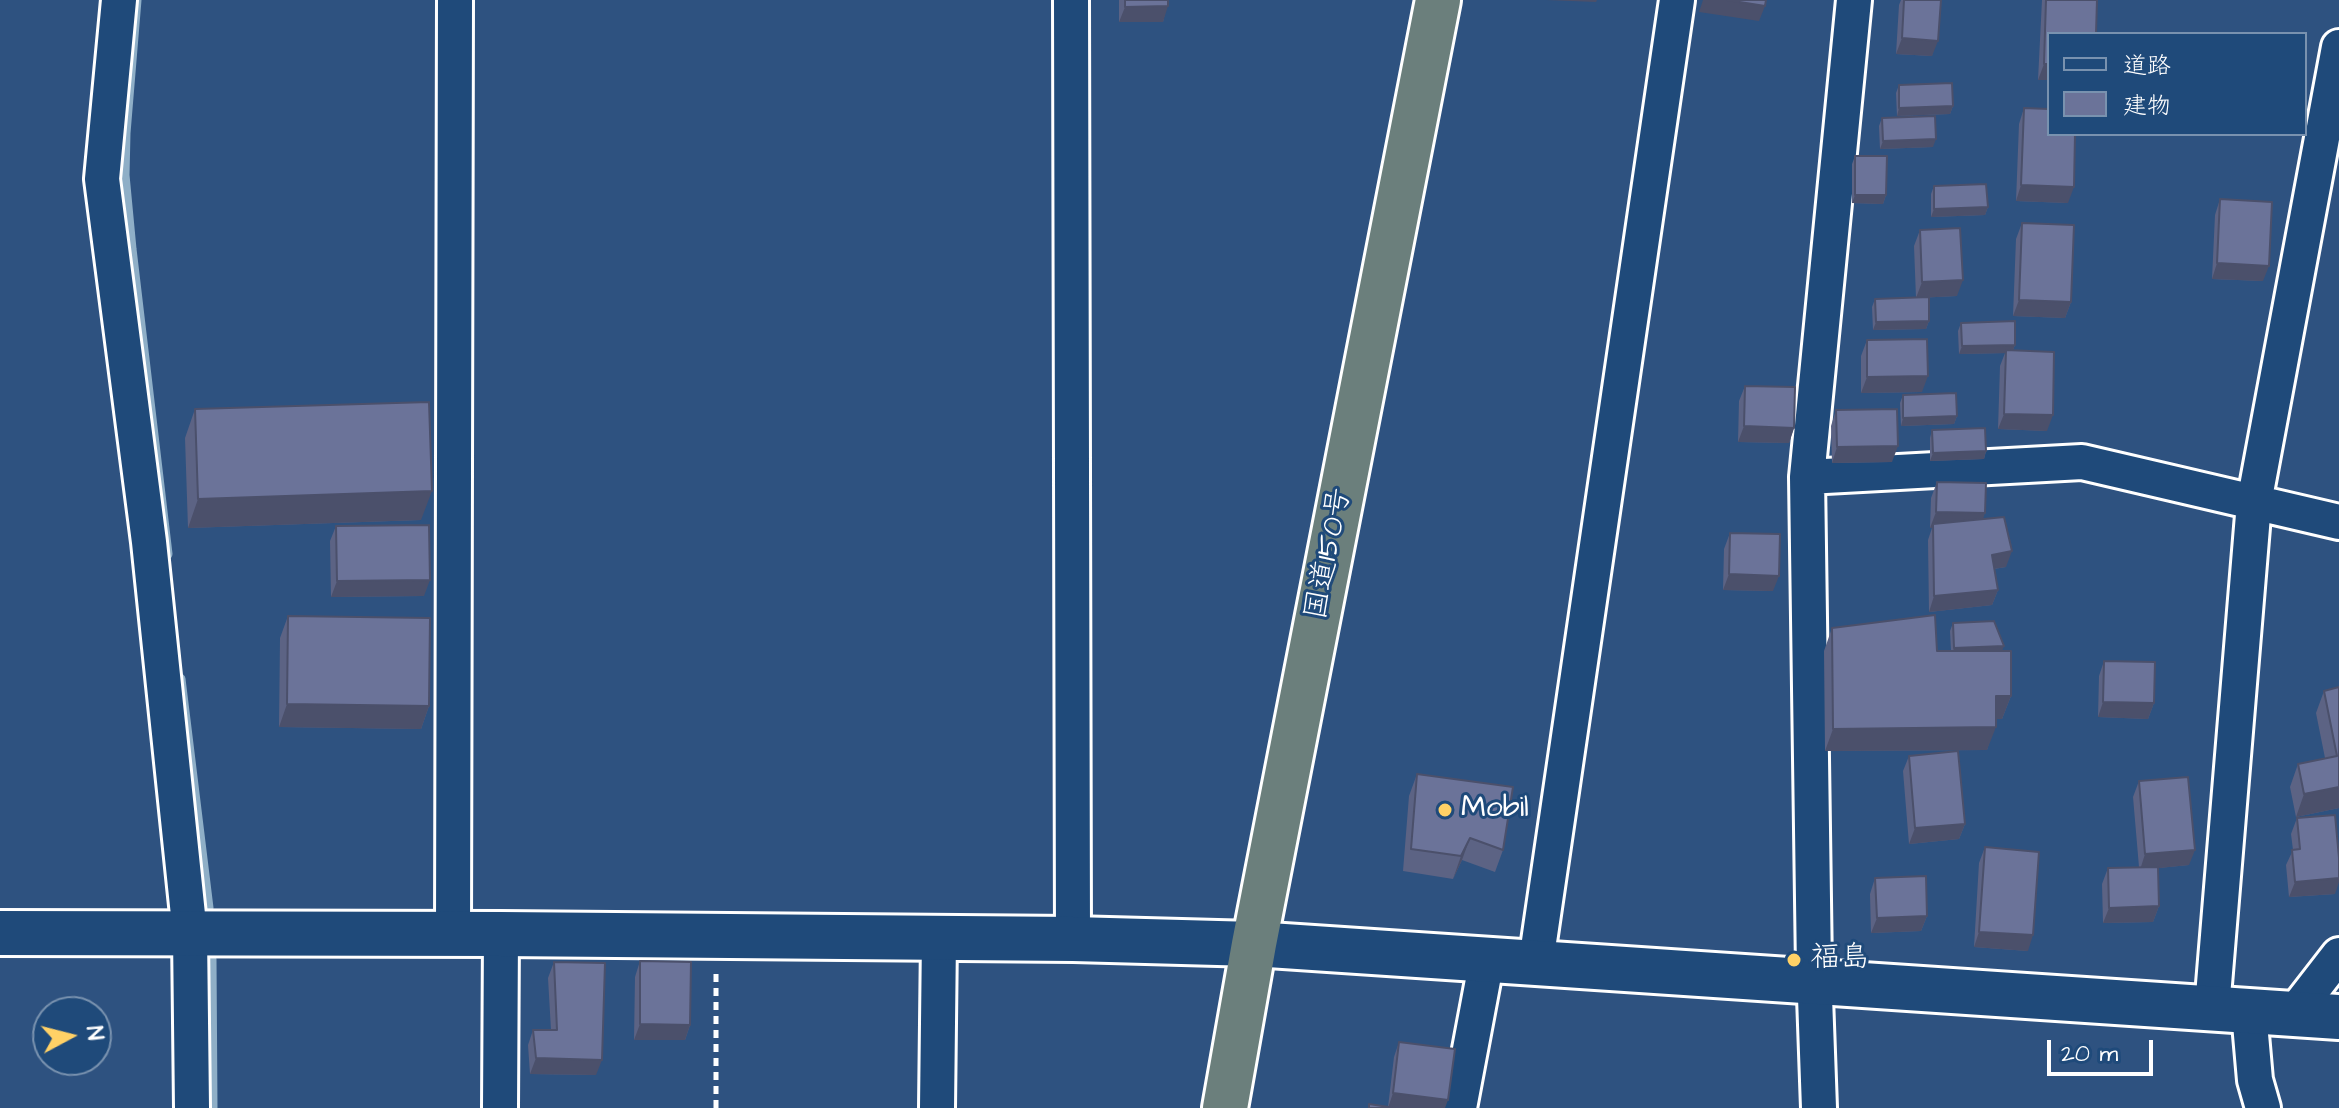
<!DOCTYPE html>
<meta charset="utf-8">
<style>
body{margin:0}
#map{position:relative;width:2339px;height:1108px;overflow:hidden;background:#2e5280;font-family:"Architects Daughter","Klee One",sans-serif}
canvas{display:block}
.legend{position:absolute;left:2047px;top:32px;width:260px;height:104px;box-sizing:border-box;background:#1f4a7a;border:2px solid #7992af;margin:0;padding:10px 14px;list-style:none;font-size:24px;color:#fff}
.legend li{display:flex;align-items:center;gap:16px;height:40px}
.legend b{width:40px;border:2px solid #7992af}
.north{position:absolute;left:32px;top:996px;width:80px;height:80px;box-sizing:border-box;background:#1f4a7a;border:2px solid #7992af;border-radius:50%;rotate:83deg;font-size:22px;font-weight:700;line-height:32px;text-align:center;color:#fff}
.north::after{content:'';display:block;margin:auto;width:28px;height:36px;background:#ffd166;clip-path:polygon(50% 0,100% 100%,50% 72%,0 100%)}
.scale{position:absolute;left:2047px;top:1040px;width:106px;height:36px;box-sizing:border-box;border:4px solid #fff;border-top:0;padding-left:10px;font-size:24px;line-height:28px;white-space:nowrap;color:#fff;-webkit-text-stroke:6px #1f4a7a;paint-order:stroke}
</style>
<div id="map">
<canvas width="2339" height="1108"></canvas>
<ul class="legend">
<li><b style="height:10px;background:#1f4a7a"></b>道路</li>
<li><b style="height:22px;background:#6b7399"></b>建物</li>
</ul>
<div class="north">N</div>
<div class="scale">20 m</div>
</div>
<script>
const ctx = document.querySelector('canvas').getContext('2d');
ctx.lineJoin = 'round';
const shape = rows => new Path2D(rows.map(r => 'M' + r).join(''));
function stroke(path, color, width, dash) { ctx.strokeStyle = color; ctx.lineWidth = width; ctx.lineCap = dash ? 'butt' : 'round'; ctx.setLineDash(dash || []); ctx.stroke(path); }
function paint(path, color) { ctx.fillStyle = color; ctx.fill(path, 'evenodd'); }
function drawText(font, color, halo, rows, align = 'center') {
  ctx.font = font + ' "Architects Daughter","Klee One",sans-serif'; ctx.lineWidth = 6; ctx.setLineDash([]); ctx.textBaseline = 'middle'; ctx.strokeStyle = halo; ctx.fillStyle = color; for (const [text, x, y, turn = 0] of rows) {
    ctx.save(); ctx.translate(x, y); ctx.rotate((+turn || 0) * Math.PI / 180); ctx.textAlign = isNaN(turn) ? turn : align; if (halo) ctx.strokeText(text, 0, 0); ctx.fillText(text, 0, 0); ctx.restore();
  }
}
stroke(shape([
 [136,0,125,133,124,175,131,249,167,554],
 [180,679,208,908],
 [211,959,212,1108]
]), '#8fafc7', 11);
const street = shape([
 [119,0,102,179,149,542,190,934,192,1108],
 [1071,0,1073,939],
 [1807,477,2082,462,2339,522],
 [453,934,455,0],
 [1536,962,1677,0],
 [2212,1008,2254,503,2339,47],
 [2249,1012,2255,1080,2263,1108],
 [2294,1013,2339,955],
 [500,1108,501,934],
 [937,1108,939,938],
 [1459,1108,1487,959],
 [1819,1108,1814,969,1807,477,1854,0]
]);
const secondary = shape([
 [0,933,501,934,1073,939,1254,944,2339,1017]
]);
const highway = shape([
 [1225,1108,1254,944,1438,0]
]);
stroke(street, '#fff', 40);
stroke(secondary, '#fff', 50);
stroke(highway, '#fff', 50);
stroke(shape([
 [716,1108,716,973]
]), '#fff', 5, [8, 6]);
stroke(street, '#1f4a7a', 34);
stroke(secondary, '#1f4a7a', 44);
stroke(highway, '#6b7f7c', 44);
paint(shape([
 [1119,0,1168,0,1163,22,1119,22],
 [1901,0,1941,0,1932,56,1896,54,1899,5],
 [2042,0,2097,0,2049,34,2049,80,2038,80],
 [1899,85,1953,106,1950,114,1897,116,1896,93],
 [2024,108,2068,203,2016,201,2019,124],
 [1882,118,1933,147,1880,149,1879,126],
 [1855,156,1886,195,1883,204,1852,203,1852,164],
 [1934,186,1988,207,1985,215,1931,217,1931,194],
 [2220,199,2263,281,2212,279,2215,215],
 [2022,223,2071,302,2065,318,2013,316,2016,239],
 [1920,230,1957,296,1916,298,1914,246],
 [1875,299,1929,321,1926,329,1873,330,1872,307],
 [1961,323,2015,345,2013,350,2047,431,1998,429,2000,366,2005,353,1959,354,1958,331],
 [1867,340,1922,392,1861,393,1861,356],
 [1745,386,1794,428,1789,443,1738,442,1739,401],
 [1903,395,1957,416,1954,424,1901,426,1900,403],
 [195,409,421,520,188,528,185,438],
 [1836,410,1892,462,1832,463,1831,426],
 [1932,430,1986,451,1984,459,1930,461,1930,438],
 [1937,482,1983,519,2006,567,1994,569,1998,590,1992,605,1929,612,1928,540,1932,528,1930,528,1931,498],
 [336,526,424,596,331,597,330,541],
 [1730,533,1773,591,1723,590,1724,549],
 [288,616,429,706,421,729,279,727,280,638],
 [1953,623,2002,651,2011,696,2002,719,1996,719,1987,750,1825,751,1824,651,1832,628,1937,651,1951,651,1950,631],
 [2104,661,2154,703,2148,719,2098,717,2099,676],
 [2339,687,2339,808,2296,817,2290,787,2298,764,2325,758,2316,713,2324,691],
 [1909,756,1965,824,1959,839,1909,844,1903,771],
 [1417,774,1503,850,1495,872,1462,860,1453,879,1403,871,1409,796],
 [2139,781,2189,865,2158,868,2159,906,2153,922,2103,923,2102,884,2108,868,2139,867,2133,797],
 [2297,818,2335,894,2289,897,2286,865,2293,850,2291,834],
 [1985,847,2028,951,1974,947,1979,863],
 [1875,878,1927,916,1921,931,1871,933,1870,894],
 [640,961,690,1025,685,1040,634,1040,635,977],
 [554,962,596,1075,530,1074,528,1045,533,1030,551,1030,548,978],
 [1399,1042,1445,1108,1368,1108,1369,1104,1388,1107,1394,1057]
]), '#5c6384');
paint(shape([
 [1546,0,1597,0,1596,2],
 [1703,0,1727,0,1765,6,1759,21,1699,12],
 [1168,6,1163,22,1119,22,1125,7],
 [1902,38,1938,41,1932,56,1896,54],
 [2044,64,2049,64,2049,80,2038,80],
 [1953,106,1950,114,1897,116,1899,108],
 [1936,139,1933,147,1880,149,1883,141],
 [2021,185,2074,187,2068,203,2016,201],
 [1855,195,1886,195,1883,204,1852,203],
 [1988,207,1985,215,1931,217,1934,209],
 [2217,263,2269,266,2263,281,2212,279],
 [1963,280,1957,296,1916,298,1922,282],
 [2019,300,2071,302,2065,318,2013,316],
 [1929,321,1926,329,1873,330,1876,322],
 [2015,345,2012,353,1959,354,1962,346],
 [1928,376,1922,392,1861,393,1867,377],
 [2004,414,2053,415,2047,431,1998,429],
 [1957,416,1954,424,1901,426,1903,418],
 [1744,426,1794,428,1789,443,1738,442],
 [1898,446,1892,462,1832,463,1837,447],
 [1986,451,1984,459,1930,461,1933,453],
 [432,491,421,520,188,528,198,499],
 [1936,512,1985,513,1980,529,1933,524,1932,528,1930,528],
 [2012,551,2006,567,1986,570,1992,555],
 [1729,574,1779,576,1773,591,1723,590],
 [430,580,424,596,331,597,337,581],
 [1998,590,1992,605,1929,612,1934,596],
 [2004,646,2001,654,1951,656,1954,648],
 [1996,696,2011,696,2002,719,1987,719],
 [2103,702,2154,703,2148,719,2098,717],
 [287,704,429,706,421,729,279,727],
 [1996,727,1987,750,1825,751,1833,729],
 [2339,787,2339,808,2296,817,2304,794],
 [1965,824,1959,839,1909,844,1915,828],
 [1470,838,1462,860,1453,879,1461,856],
 [2195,850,2189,865,2140,870,2145,854],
 [2339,878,2339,882,2335,894,2289,897,2295,882],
 [2159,906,2153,922,2103,923,2109,908],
 [1927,916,1921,931,1871,933,1877,918],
 [1979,932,2033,935,2028,951,1974,947],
 [640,1024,690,1025,685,1040,634,1040],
 [536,1058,602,1060,596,1075,530,1074],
 [1393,1093,1448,1100,1445,1108,1388,1108]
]), '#4b506b');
const building = shape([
 [1125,0,1168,0,1168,6,1125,7,1125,0],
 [1727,0,1766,0,1765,6,1727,0],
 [1904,0,1941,0,1938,41,1902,38,1904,0],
 [2046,0,2097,0,2096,34,2049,34,2049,64,2044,64,2046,0],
 [1952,83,1953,106,1899,108,1899,85,1952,83],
 [2024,108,2049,109,2049,134,2075,134,2074,187,2021,185,2024,108],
 [1935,116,1936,139,1883,141,1882,118,1935,116],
 [1855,156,1887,156,1886,195,1855,195,1855,156],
 [1986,184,1988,207,1934,209,1934,186,1986,184],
 [2220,199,2272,202,2269,266,2217,263,2220,199],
 [2022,223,2074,225,2071,302,2019,300,2022,223],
 [1960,228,1963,280,1922,282,1920,230,1960,228],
 [1929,297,1929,321,1876,322,1875,299,1929,297],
 [2015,321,2015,345,1962,346,1961,323,2015,321],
 [1927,339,1928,376,1867,377,1867,340,1927,339],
 [2006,350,2054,352,2053,415,2004,414,2006,350],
 [1745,386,1795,387,1794,428,1744,426,1745,386],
 [1956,393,1957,416,1903,418,1903,395,1956,393],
 [429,402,432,491,198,499,195,409,429,402],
 [1897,409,1898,446,1837,447,1836,410,1897,409],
 [1985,428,1986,451,1933,453,1932,430,1985,428],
 [1937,482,1986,483,1985,513,1936,512,1937,482],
 [2004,517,2012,551,1992,555,1998,590,1934,596,1933,524,2004,517],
 [429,525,430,580,337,581,336,526,429,525],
 [1730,533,1780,534,1779,576,1729,574,1730,533],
 [1935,615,1937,651,2011,651,2011,696,1996,696,1996,727,1833,729,1832,628,1935,615],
 [288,616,430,618,429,706,287,704,288,616],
 [1994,621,2004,646,1954,648,1953,623,1994,621],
 [2104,661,2155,662,2154,703,2103,702,2104,661],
 [2339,687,2339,787,2304,794,2298,764,2337,756,2324,691,2339,687],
 [1958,751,1965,824,1915,828,1909,756,1958,751],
 [1417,774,1513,787,1503,850,1470,838,1461,856,1411,849,1417,774],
 [2188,777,2195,850,2145,854,2139,781,2188,777],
 [2335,815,2339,858,2339,878,2295,882,2292,850,2300,849,2297,818,2335,815],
 [1985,847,2039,852,2033,935,1979,932,1985,847],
 [2158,867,2159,906,2109,908,2108,868,2158,867],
 [1926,876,1927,916,1877,918,1875,878,1926,876],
 [640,961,691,962,690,1025,640,1024,640,961],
 [554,962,605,963,602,1060,536,1058,533,1030,557,1030,554,962],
 [1399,1042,1455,1049,1448,1100,1393,1093,1399,1042],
 [1369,1104,1395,1108,1369,1108,1369,1104]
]);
paint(building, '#6b7399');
stroke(building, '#4b506b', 2);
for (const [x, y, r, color] of [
 [1445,810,8,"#ffd166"],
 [1794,960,8,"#ffd166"]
]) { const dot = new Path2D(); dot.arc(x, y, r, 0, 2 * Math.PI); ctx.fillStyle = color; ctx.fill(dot); stroke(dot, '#1f4a7a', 3); }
drawText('30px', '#fff', '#1f4a7a', [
 ["国道150号",1330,554,-79]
]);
drawText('30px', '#fff', '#1f4a7a', [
 ["Mobil",1461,810],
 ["福島",1810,960]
], 'left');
</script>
